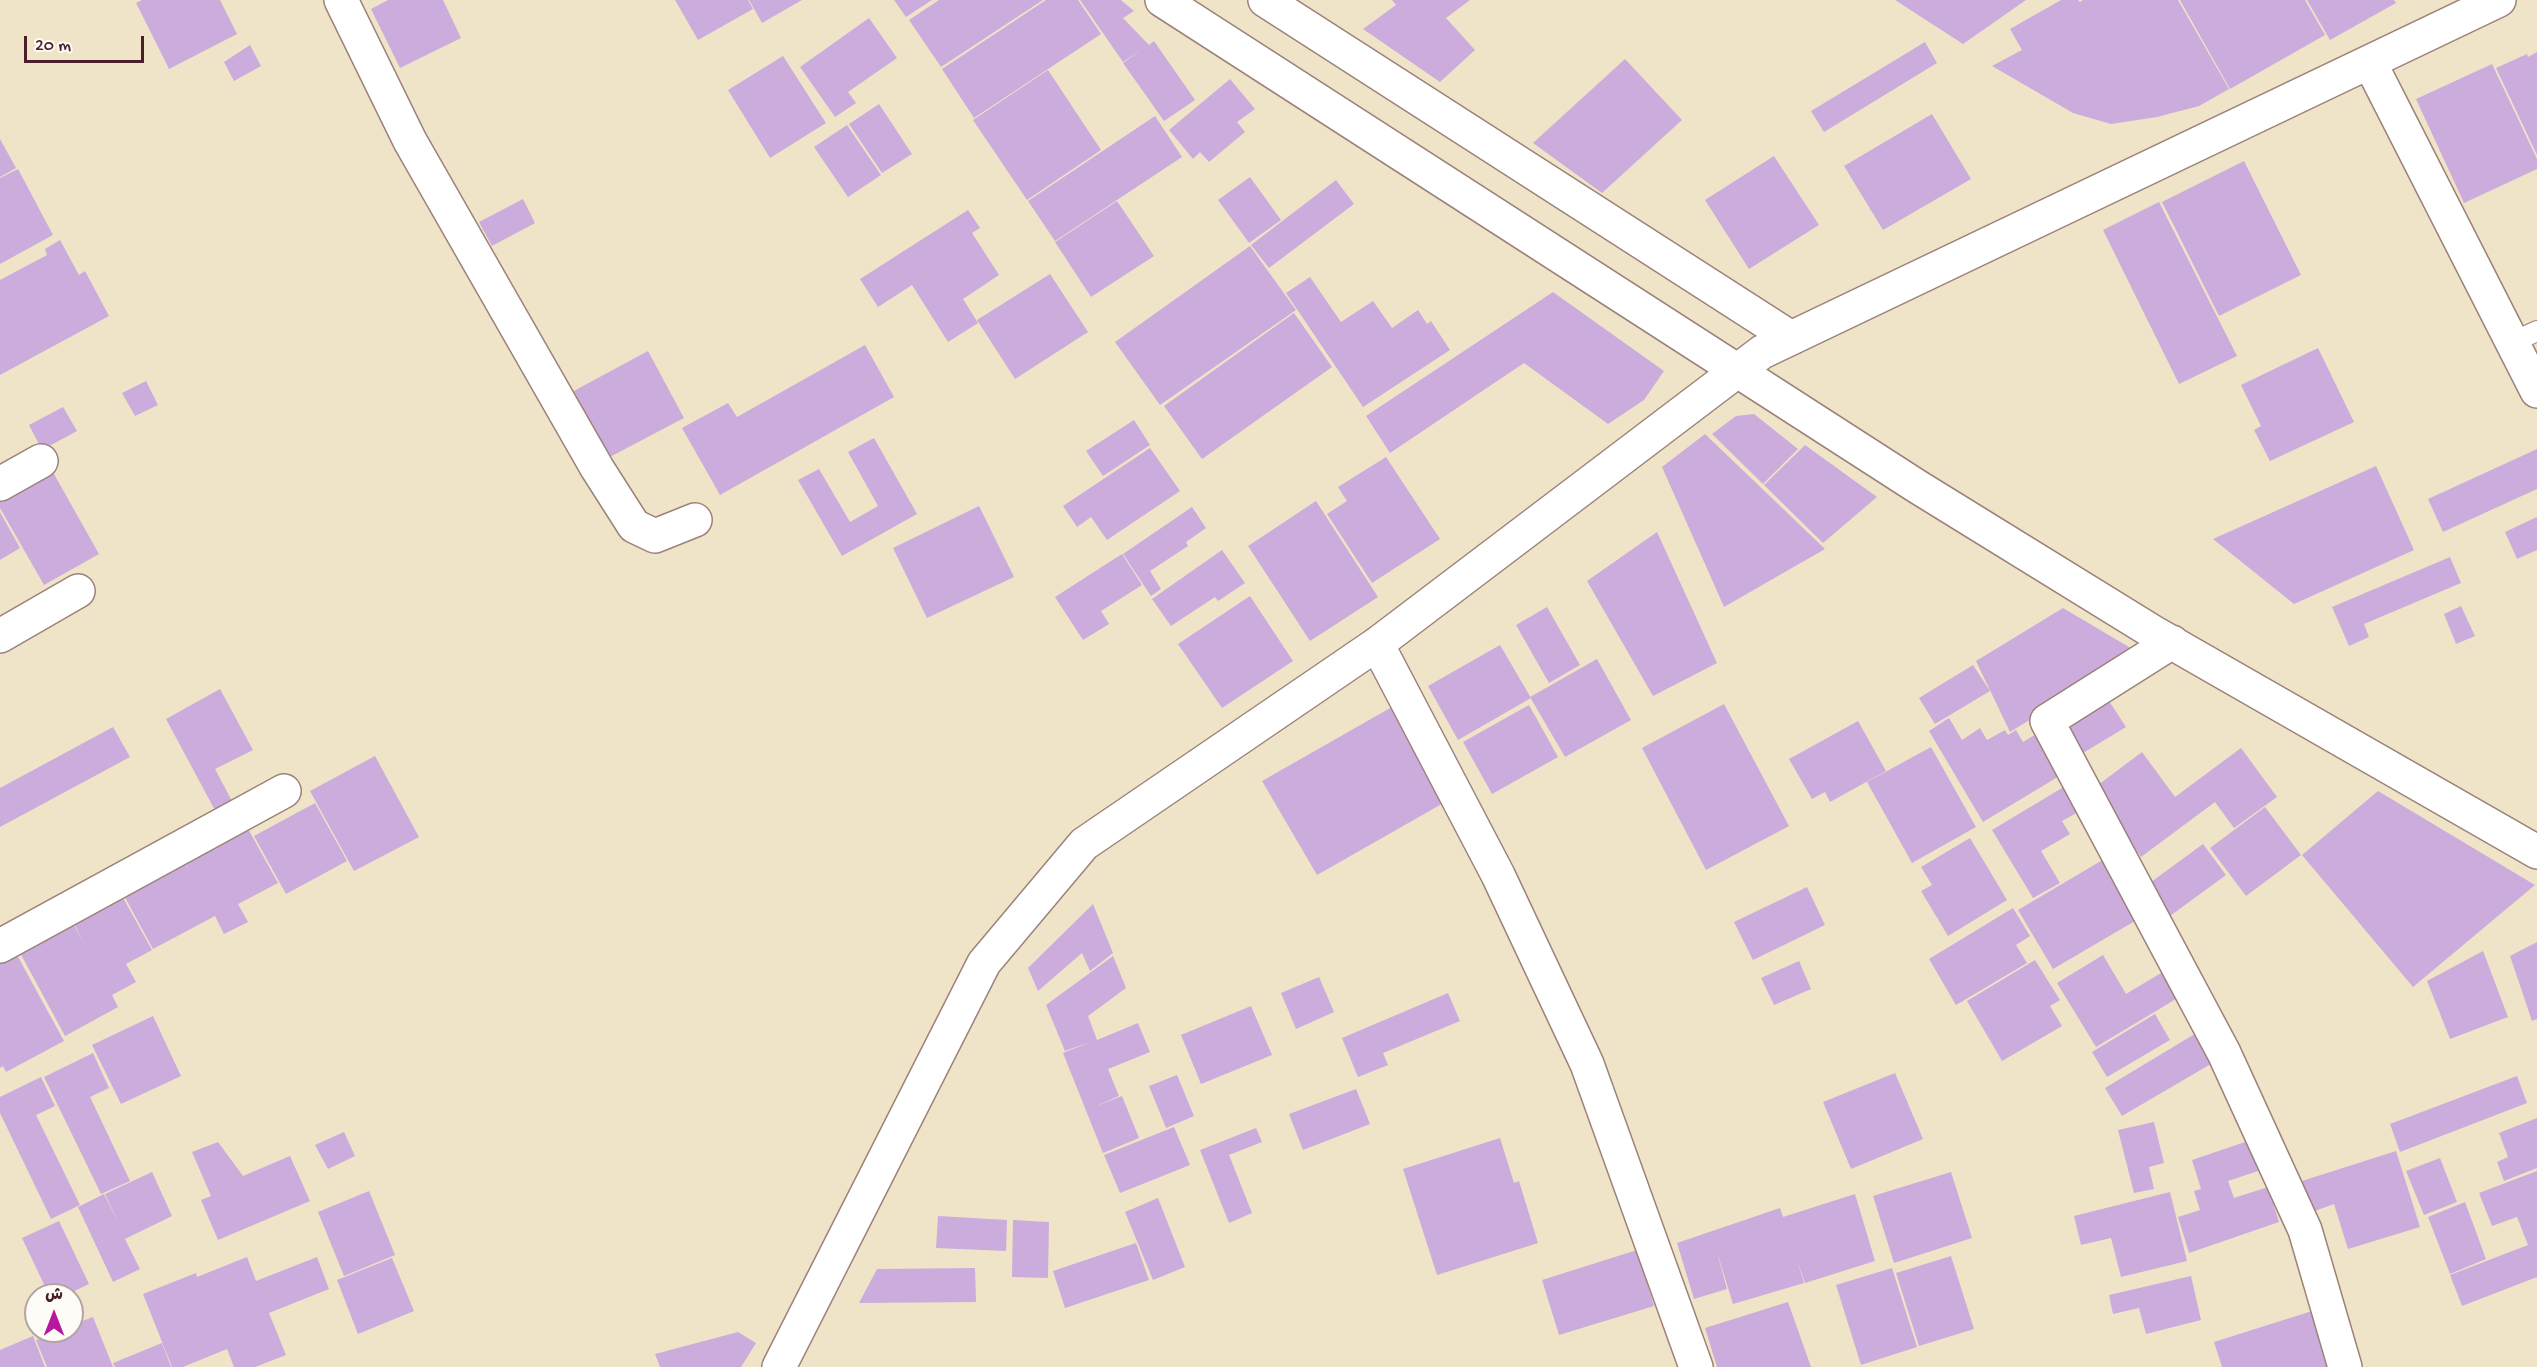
<!DOCTYPE html>
<meta charset="utf-8">
<style>
body{margin:0}
#map{position:relative;width:2537px;height:1367px;overflow:hidden;background:#efe4c8;font-family:"Gochi Hand","Playpen Sans Arabic",sans-serif}
canvas{display:block}
.north{position:absolute;left:24px;top:1283px;width:60px;height:60px;box-sizing:border-box;background:#fdfcf7;border:2px solid #b5a4a5;border-radius:50%;rotate:0deg;font-size:16px;font-weight:700;line-height:24px;text-align:center;color:#4a1f2b}
.north::after{content:'';display:block;margin:auto;width:21px;height:27px;background:#b5179e;clip-path:polygon(50% 0,100% 100%,50% 72%,0 100%)}
.scale{position:absolute;left:24px;top:36px;width:120px;height:27px;box-sizing:border-box;border:3px solid #4a1f2b;border-top:0;padding-left:8px;font-size:18px;line-height:21px;white-space:nowrap;color:#4a1f2b;-webkit-text-stroke:4px #fdfcf7;paint-order:stroke}
</style>
<div id="map">
<canvas width="2537" height="1367"></canvas>
<div class="north">ش</div>
<div class="scale">20 m</div>
</div>
<script>
const ctx = document.querySelector('canvas').getContext('2d');
ctx.lineJoin = 'round';
function paint(path, color) { ctx.fillStyle = color; ctx.fill(path, 'evenodd'); }
const shape = rows => new Path2D(rows.map(r => 'M' + r).join(''));
function stroke(path, color, width, dash) { ctx.strokeStyle = color; ctx.lineWidth = width; ctx.lineCap = dash ? 'butt' : 'round'; ctx.setLineDash(dash || []); ctx.stroke(path); }
paint(shape([
 [142,0,220,0,237,34,169,69,136,3],
 [388,0,443,0,461,38,400,68,371,9],
 [675,0,748,0,753,9,698,40],
 [749,0,802,0,762,23],
 [894,0,932,0,906,17],
 [939,0,1043,0,941,67,909,20],
 [1046,0,1078,0,1101,34,974,118,942,69],
 [1080,0,1121,0,1134,11,1123,18,1149,45,1154,41,1195,100,1164,121,1123,63,1142,49,1123,62],
 [1392,0,1470,0,1446,18,1475,50,1440,82,1363,29,1396,5],
 [1895,0,2026,0,1963,44],
 [2061,0,2078,0,2080,2,2083,0,2178,0,2229,89,2199,106,2157,117,2111,124,2073,113,1992,66,2022,50,2010,29],
 [2180,0,2305,0,2325,35,2230,89],
 [2307,0,2394,0,2396,3,2330,40],
 [869,18,897,58,848,92,856,103,835,117,800,67],
 [1925,42,1937,63,1824,132,1811,111],
 [250,45,261,66,234,81,224,62],
 [2537,52,2537,155,2496,68,2527,54,2528,57],
 [783,56,826,123,770,158,728,90],
 [1625,59,1682,120,1602,193,1533,143],
 [2492,64,2537,159,2537,169,2464,203,2416,99],
 [1048,70,1101,150,1027,200,973,120],
 [1230,79,1255,109,1237,122,1245,132,1209,162,1200,152,1193,159,1169,130],
 [879,104,912,154,882,173,849,124],
 [1932,114,1971,179,1883,230,1844,166],
 [1155,116,1182,157,1055,241,1028,201],
 [847,125,881,175,848,197,814,147],
 [0,139,16,168,0,177],
 [1774,156,1819,225,1749,269,1705,200],
 [2244,161,2301,275,2219,316,2162,202],
 [18,169,53,235,0,264,0,178],
 [1250,177,1281,220,1249,243,1218,200],
 [1336,180,1354,204,1269,268,1251,245],
 [523,199,535,223,492,246,479,222],
 [1117,201,1154,256,1091,297,1055,242],
 [2159,202,2237,356,2179,384,2103,230],
 [968,210,980,228,972,233,999,275,963,299,978,323,948,342,912,285,878,307,860,279],
 [60,240,79,275,85,271,109,316,0,375,0,280,47,255,45,249],
 [1250,246,1296,310,1160,405,1115,342],
 [1050,274,1088,332,1015,379,977,320],
 [1310,277,1341,322,1373,301,1392,328,1418,310,1427,324,1431,321,1450,350,1363,407,1286,293],
 [1553,292,1664,371,1644,400,1608,424,1524,363,1390,453,1366,416],
 [1294,313,1332,367,1202,459,1164,406],
 [865,345,894,397,720,495,682,428,728,403,737,417],
 [2318,348,2354,422,2270,461,2254,430,2261,426,2241,385],
 [648,351,684,418,606,459,570,393],
 [146,381,158,405,135,416,122,393],
 [63,407,77,431,42,450,29,425],
 [1754,414,1798,449,1763,484,1712,434,1736,416],
 [1134,420,1150,445,1103,476,1086,451],
 [1705,434,1825,549,1724,607,1662,467],
 [874,438,917,514,842,556,798,480,819,469,850,522,878,506,848,452],
 [1805,445,1877,497,1823,543,1764,485],
 [1150,448,1180,491,1107,540,1091,517,1077,527,1063,506],
 [2537,449,2537,489,2443,532,2428,499],
 [1386,457,1440,539,1372,583,1327,514,1347,501,1338,487],
 [2376,466,2414,550,2294,604,2213,539],
 [50,467,99,554,44,585,0,508,0,496],
 [1316,501,1378,597,1310,641,1248,546],
 [979,506,1014,577,927,618,893,548],
 [1192,507,1206,528,1186,542,1188,546,1150,571,1161,589,1151,596,1123,554],
 [0,512,20,548,0,560],
 [2537,517,2537,550,2517,559,2505,532],
 [1657,532,1717,663,1653,696,1587,581],
 [1222,550,1245,583,1218,601,1215,597,1171,626,1152,599],
 [1122,554,1142,585,1101,611,1109,624,1083,640,1055,597],
 [2450,557,2461,583,2364,624,2369,637,2349,646,2332,607],
 [1250,596,1293,661,1222,708,1178,644],
 [2461,606,2475,636,2456,644,2444,614],
 [1547,607,1580,665,1549,683,1516,625],
 [2063,608,2139,653,2010,732,1976,661],
 [1500,645,1531,698,1458,740,1428,686],
 [1597,659,1631,720,1565,757,1530,697],
 [1973,665,1990,691,1935,724,1919,698],
 [220,689,253,750,215,769,234,805,217,814,166,719],
 [2109,701,2126,727,2083,753,2066,727],
 [1724,704,1789,826,1706,870,1642,748],
 [1529,705,1558,757,1492,794,1463,742],
 [1392,707,1447,801,1317,875,1262,781],
 [1949,718,1962,740,1980,728,1987,740,2005,730,2008,735,2016,730,2023,742,2041,731,2066,772,1983,822,1929,731],
 [1858,721,1886,771,1830,802,1825,792,1812,799,1789,759],
 [113,727,130,757,0,827,0,788],
 [1931,747,1976,827,1912,863,1867,782],
 [2241,748,2277,797,2234,828,2215,802,2141,857,2124,834,2098,785,2142,752,2175,797],
 [375,756,419,837,354,871,310,791],
 [2072,782,2087,807,2062,821,2070,834,2041,851,2060,883,2033,898,1992,830],
 [2378,791,2535,885,2413,987,2302,855],
 [315,803,347,861,286,894,254,836],
 [2265,807,2301,855,2246,896,2210,848],
 [246,825,278,883,238,904,248,922,224,934,215,916,153,949,122,892,183,859,190,872,184,859],
 [1970,838,2007,900,1948,936,1921,891,1932,885,1921,867],
 [2203,844,2226,875,2170,916,2147,885],
 [2111,855,2147,914,2053,969,2018,910],
 [1807,887,1825,925,1753,960,1734,922],
 [121,894,152,950,126,964,136,982,112,995,118,1007,65,1036,18,949,71,920,84,943,72,920],
 [1093,904,1113,953,1090,971,1082,953,1038,991,1028,968],
 [2013,908,2030,936,2016,945,2027,963,1956,1005,1929,959],
 [2537,942,2537,1019,2532,1021,2510,956],
 [2483,951,2508,1017,2450,1039,2427,981],
 [17,955,64,1041,6,1072,3,1066,0,1068,0,964],
 [2103,955,2126,994,2166,970,2181,996,2096,1047,2057,983],
 [1113,956,1126,988,1088,1016,1097,1040,1138,1023,1150,1052,1108,1069,1119,1096,1094,1107,1122,1096,1139,1138,1103,1153,1063,1053,1093,1041,1065,1051,1046,1005],
 [2035,960,2060,1000,2050,1006,2062,1026,2002,1061,1967,1001],
 [1799,961,1811,989,1774,1005,1761,978],
 [1319,977,1334,1012,1296,1029,1281,993],
 [1448,993,1460,1021,1383,1053,1388,1065,1358,1077,1342,1038],
 [1251,1006,1272,1055,1201,1084,1181,1035],
 [2155,1014,2170,1040,2107,1077,2092,1052],
 [153,1016,181,1076,121,1104,92,1045],
 [2198,1032,2216,1061,2122,1116,2105,1088],
 [93,1053,109,1088,90,1097,130,1181,101,1194,44,1077],
 [1895,1073,1923,1139,1851,1169,1823,1102],
 [1177,1075,1194,1116,1166,1128,1149,1086],
 [2517,1076,2527,1103,2400,1152,2390,1124],
 [41,1077,55,1106,36,1115,80,1205,51,1219,0,1113,0,1097],
 [1356,1089,1370,1124,1303,1150,1289,1114],
 [2537,1118,2537,1168,2504,1181,2497,1162,2508,1157,2499,1133],
 [2154,1122,2164,1163,2149,1167,2154,1189,2134,1193,2118,1130],
 [1174,1127,1190,1165,1120,1193,1104,1155],
 [1256,1128,1262,1142,1229,1155,1252,1213,1229,1223,1200,1150],
 [344,1132,355,1156,328,1169,315,1145],
 [1500,1138,1514,1183,1519,1181,1538,1243,1437,1275,1403,1169],
 [2248,1141,2258,1171,2228,1181,2234,1198,2268,1187,2279,1222,2189,1253,2178,1217,2200,1210,2194,1191,2201,1189,2192,1160],
 [218,1142,243,1176,290,1156,310,1201,218,1240,201,1200,211,1196,192,1152],
 [2396,1151,2420,1227,2348,1249,2334,1204,2312,1212,2302,1181],
 [2440,1158,2457,1202,2424,1215,2406,1171],
 [2537,1171,2537,1277,2462,1306,2450,1275,2528,1245,2517,1217,2492,1226,2479,1193],
 [152,1172,172,1216,125,1239,140,1269,113,1282,78,1207,104,1194,119,1224,105,1194],
 [1951,1172,1972,1238,1894,1263,1873,1196],
 [369,1191,395,1255,344,1276,318,1212],
 [2170,1192,2187,1261,2121,1277,2111,1238,2081,1245,2074,1216],
 [1855,1194,1875,1261,1805,1283,1797,1260,1804,1283,1733,1304,1716,1249,1727,1289,1694,1299,1677,1243,1780,1208,1783,1217],
 [1158,1198,1185,1267,1153,1280,1125,1212],
 [2465,1202,2486,1259,2450,1274,2428,1217],
 [938,1216,1007,1220,1006,1251,936,1248],
 [1013,1220,1049,1222,1048,1278,1012,1277],
 [59,1221,89,1284,66,1295,49,1295,22,1238],
 [1136,1243,1149,1280,1065,1308,1053,1271],
 [1637,1250,1654,1306,1559,1335,1542,1280],
 [1951,1256,1974,1329,1919,1346,1896,1273],
 [247,1257,256,1281,317,1257,329,1289,269,1313,286,1355,255,1367,234,1367,227,1349,183,1367,172,1367,143,1294,196,1273,197,1277],
 [392,1258,414,1311,358,1334,337,1280],
 [975,1268,976,1302,859,1303,877,1269],
 [1892,1268,1917,1347,1861,1365,1836,1285],
 [2191,1276,2201,1320,2146,1334,2139,1308,2113,1314,2109,1295],
 [1788,1302,1811,1367,1717,1367,1705,1328],
 [2312,1311,2330,1367,2222,1367,2214,1342],
 [93,1317,113,1367,47,1367,36,1340,58,1331,72,1331,72,1325],
 [738,1332,756,1343,741,1367,660,1367,655,1354],
 [33,1336,45,1367,0,1367,0,1350],
 [162,1343,171,1367,115,1367,113,1363]
]), '#cbacdd');
const lane = shape([
 [2513,342,2537,331]
]);
const street = shape([
 [341,0,410,141,597,468,634,526,655,536,695,520],
 [1162,0,1918,487,2153,632,2537,852],
 [1265,0,1791,338],
 [2370,63,2537,391],
 [0,484,41,461],
 [0,636,78,591],
 [2172,642,2047,721,2224,1053,2305,1230,2345,1367],
 [1377,644,1498,875,1587,1064,1696,1367],
 [0,946,284,791]
]);
const secondary = shape([
 [779,1367,984,963,1084,844,1377,644,1762,352,2499,0]
]);
stroke(lane, '#9c827a', 22);
stroke(street, '#9c827a', 36);
stroke(secondary, '#9c827a', 36);
stroke(lane, '#fff', 20);
stroke(street, '#fff', 33);
stroke(secondary, '#fff', 33);
</script>
